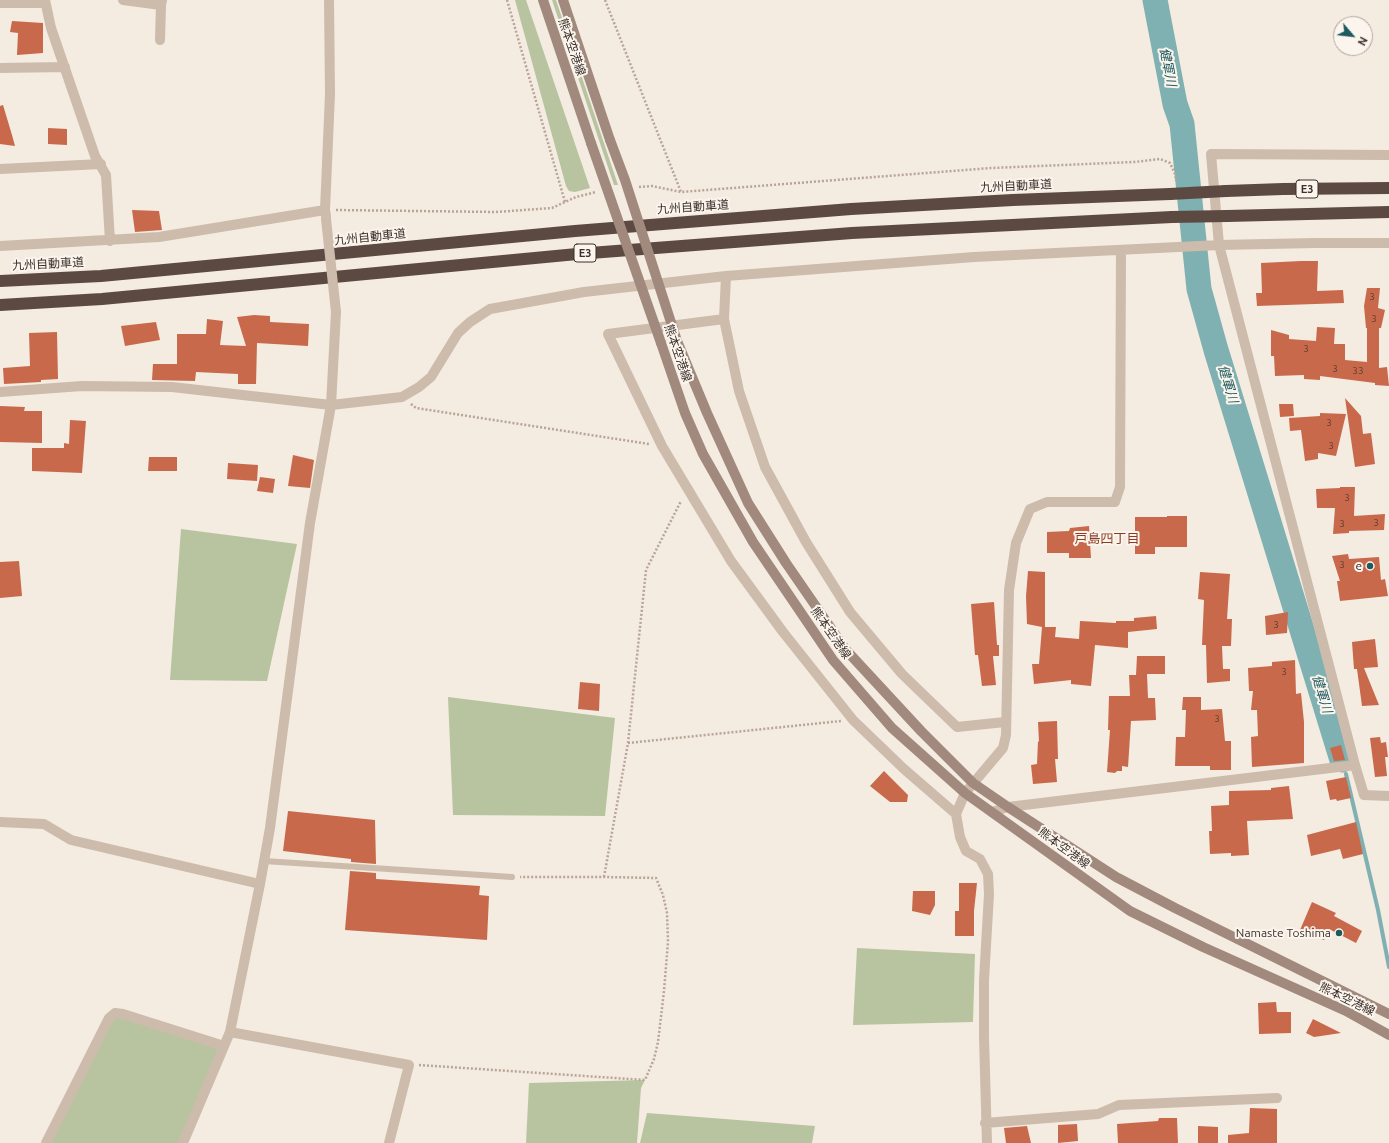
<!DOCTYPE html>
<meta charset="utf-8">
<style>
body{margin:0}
#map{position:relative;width:1389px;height:1143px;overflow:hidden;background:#f4ebe1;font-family:Ubuntu,sans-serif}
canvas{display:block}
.north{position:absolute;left:1333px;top:16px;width:40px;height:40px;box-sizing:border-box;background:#fbf5ee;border:1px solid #aea6a0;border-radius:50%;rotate:118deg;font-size:11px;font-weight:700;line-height:16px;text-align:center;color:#3b302b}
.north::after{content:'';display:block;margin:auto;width:14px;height:18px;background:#1f5a5e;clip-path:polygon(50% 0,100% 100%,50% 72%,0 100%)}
</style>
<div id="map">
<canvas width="1389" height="1143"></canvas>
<div class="north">N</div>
</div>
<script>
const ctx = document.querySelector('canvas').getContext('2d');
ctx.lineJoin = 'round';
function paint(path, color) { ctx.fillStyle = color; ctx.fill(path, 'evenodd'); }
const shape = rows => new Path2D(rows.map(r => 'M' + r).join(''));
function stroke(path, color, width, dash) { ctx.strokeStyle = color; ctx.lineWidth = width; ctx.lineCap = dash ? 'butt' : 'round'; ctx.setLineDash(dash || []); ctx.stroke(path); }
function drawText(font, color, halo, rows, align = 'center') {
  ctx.font = font + ' Ubuntu,"Noto Sans JP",sans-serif'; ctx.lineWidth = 4; ctx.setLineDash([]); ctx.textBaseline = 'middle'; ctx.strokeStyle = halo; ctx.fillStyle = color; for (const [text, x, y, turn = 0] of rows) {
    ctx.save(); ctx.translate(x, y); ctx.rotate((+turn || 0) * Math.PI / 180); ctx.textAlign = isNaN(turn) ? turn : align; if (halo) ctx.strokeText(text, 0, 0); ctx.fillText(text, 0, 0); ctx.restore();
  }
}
paint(shape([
 [515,0,526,0,590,188,575,192,569,191,566,186],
 [552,0,556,0,618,185,614,185],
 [181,529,297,544,267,681,170,680],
 [448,697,615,718,605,816,453,815],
 [857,948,975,954,973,1022,853,1025],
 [115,1013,224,1046,184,1143,46,1143],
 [645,1080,641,1088,637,1143,526,1143,529,1083],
 [647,1113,815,1126,812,1143,640,1143]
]), '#b8c4a0');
stroke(shape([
 [1346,774,1378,910,1389,967]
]), '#7fb0b2', 4);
stroke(shape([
 [1155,0,1175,104,1182,124,1199,289,1216,350,1342,760]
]), '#7fb0b2', 25);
paint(shape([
 [12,21,43,23,43,53,17,55,18,33,10,32],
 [3,105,12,135,15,146,0,144,0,106],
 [48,128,67,129,67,145,48,144],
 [132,210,159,211,162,230,135,232],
 [1301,261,1318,261,1317,291,1343,290,1344,303,1257,306,1256,293,1262,293,1261,263],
 [1367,288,1380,288,1378,308,1385,310,1381,328,1379,328,1379,368,1387,367,1389,386,1375,385,1375,383,1320,376,1320,380,1304,379,1304,375,1275,376,1274,356,1271,356,1271,330,1289,335,1289,339,1316,341,1317,327,1335,328,1334,344,1345,344,1345,360,1367,362,1367,328,1366,328,1364,306],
 [254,315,270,316,270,322,309,324,308,346,257,343,256,384,238,384,238,374,196,372,195,381,152,380,153,364,177,364,177,334,206,334,207,319,223,321,220,345,246,346,237,317],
 [156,322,160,340,125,346,121,326],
 [57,332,58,379,41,380,41,382,4,384,3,368,30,366,29,333],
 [1345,398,1361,416,1363,434,1371,433,1375,464,1355,467],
 [1279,404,1293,404,1294,416,1280,417],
 [0,406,25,407,24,411,42,411,42,443,0,442],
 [1320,413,1346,414,1336,456,1318,453,1318,459,1305,461,1301,430,1290,431,1289,418,1320,416],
 [70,420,86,421,82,473,32,471,32,448,64,448,64,443,69,444],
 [293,455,314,460,310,488,288,486],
 [149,457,177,457,177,471,148,471],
 [228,463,258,465,257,481,227,479],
 [260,477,275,479,273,493,257,491],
 [1340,487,1355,487,1354,516,1385,514,1384,530,1349,531,1349,533,1333,534,1335,508,1317,508,1316,489,1340,488],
 [1167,516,1187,516,1187,547,1155,547,1155,554,1135,554,1135,517,1167,517],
 [1089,526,1091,558,1069,558,1069,553,1047,553,1047,532,1069,531,1070,528],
 [1348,554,1349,559,1379,557,1381,580,1385,579,1388,596,1340,601,1337,581,1340,581,1332,556],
 [19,561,22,596,0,598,0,562],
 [1028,571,1045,572,1045,627,1056,627,1055,637,1079,639,1080,621,1116,623,1116,621,1134,621,1134,618,1156,616,1157,629,1128,632,1128,648,1095,645,1091,686,1071,684,1071,680,1034,684,1032,664,1039,664,1042,627,1027,624,1026,596],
 [1200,572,1230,574,1227,619,1232,619,1231,646,1222,646,1223,669,1230,669,1230,681,1207,683,1206,645,1202,645,1204,600,1198,599],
 [994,602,997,645,999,645,999,656,993,656,996,685,982,686,978,655,975,655,971,604],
 [1288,612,1287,633,1266,635,1265,616],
 [1375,639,1378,667,1364,668,1379,705,1362,706,1357,669,1354,669,1352,642],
 [1137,656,1165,656,1165,674,1147,674,1148,698,1155,698,1156,720,1131,721,1128,767,1122,766,1122,771,1117,771,1115,773,1107,772,1110,730,1108,730,1109,696,1130,696,1129,675,1136,675],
 [1295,660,1296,694,1301,693,1304,722,1304,763,1252,767,1251,737,1258,736,1257,710,1251,710,1253,691,1249,691,1248,668,1272,666,1272,662],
 [580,682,600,684,599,711,578,709],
 [1183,697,1201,697,1201,710,1222,709,1225,741,1231,741,1231,770,1210,770,1210,766,1175,766,1176,737,1185,737,1186,710,1182,710],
 [1057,721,1058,759,1055,759,1057,782,1033,784,1031,765,1037,764,1038,741,1039,742,1038,722],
 [1380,737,1381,743,1386,742,1388,757,1385,757,1387,776,1375,777,1370,738],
 [1341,745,1345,760,1334,761,1330,748],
 [884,771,908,795,907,802,890,802,870,786],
 [1346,777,1351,798,1337,801,1336,799,1330,800,1326,781],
 [1289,786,1293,819,1247,821,1249,855,1231,856,1231,853,1210,854,1209,831,1212,831,1211,806,1229,805,1229,791,1271,790,1271,788],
 [288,811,375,820,376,864,351,862,351,859,283,851],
 [1356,822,1363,854,1343,859,1340,849,1311,856,1307,835],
 [350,871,376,873,376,879,480,886,479,895,489,896,487,940,345,930],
 [959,883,977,883,974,911,974,936,955,936,955,911,959,911],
 [913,891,935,891,935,905,930,915,912,911],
 [1312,902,1336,913,1334,916,1362,931,1356,943,1329,929,1324,940,1300,930],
 [1276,1002,1277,1012,1291,1012,1291,1033,1259,1034,1258,1003],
 [1313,1019,1341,1033,1314,1037,1306,1033],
 [1250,1108,1277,1109,1277,1143,1228,1143,1228,1135,1249,1133],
 [1159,1118,1177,1118,1178,1143,1118,1143,1117,1124,1158,1121],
 [1077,1124,1078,1141,1058,1143,1058,1125],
 [1027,1126,1031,1143,1006,1143,1004,1128],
 [1198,1126,1218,1127,1218,1143,1198,1143]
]), '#c8694b');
stroke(shape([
 [507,0,565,202],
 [605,0,681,192],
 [639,187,652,186,681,192,991,168,1134,162,1160,159,1170,163,1175,174,1176,181],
 [336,210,496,212,552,208,576,197,596,192],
 [411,404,416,408,649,444],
 [628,743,841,721],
 [604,877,628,743,646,570,681,501],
 [419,1065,645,1080,654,1059,658,1042,664,991,668,942,667,913,663,895,656,878,604,877,520,877]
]), '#b9a596', 2.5, [2, 2]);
stroke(shape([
 [264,861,512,877]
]), '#cdbbac', 6);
stroke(shape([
 [45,0,51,28,95,156,106,175,110,241],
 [123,0,161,5],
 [0,3,45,3],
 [160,40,161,5,162,0],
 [0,68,65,67],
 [1389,155,1211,154,1219,245,1355,765,1364,795,1389,796],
 [0,169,101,164],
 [326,216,325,210,330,94,329,0],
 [0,246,159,237,325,210],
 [726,276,724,319,739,391,765,467,806,542,850,612,902,674,957,727,1005,722],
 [724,319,608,334,662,446,731,561,783,632,853,720,904,769,956,814],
 [0,392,82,386,172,387,331,405,402,397,419,387,431,377,458,333,470,322,490,309,584,292,726,276,974,257,1219,245,1315,243,1389,243],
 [992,812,1008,807,1355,765],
 [0,822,44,824,71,840,260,884],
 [230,1032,409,1065,389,1143],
 [985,1123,1098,1114,1119,1105,1277,1098],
 [46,1143,109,1018,115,1013,123,1014,224,1046],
 [183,1143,230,1032,260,884,270,828,310,523,331,405,336,312],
 [987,1143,984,1037,984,980,989,894,988,874,980,859,966,851,960,837,956,814,965,793,1003,748,1006,735,1009,590,1016,543,1030,509,1047,502,1115,502,1120,487,1121,250]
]), '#cdbbac', 10);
stroke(shape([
 [543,0,591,143],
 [563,0,610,140],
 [677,341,707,413,748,503,786,563,846,650,921,731,973,783,1008,807,1116,877,1175,908,1389,1014],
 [661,343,685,413,703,454,753,542,833,660,892,728,965,793,1130,911,1203,947,1346,1011,1389,1035]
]), '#a18a7d', 10);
stroke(shape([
 [1226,191,1283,189,1389,188],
 [1227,216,1389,212],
 [0,281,101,276,575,231,851,209,1013,200,1170,194],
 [0,305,102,299,577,254,852,233,1172,217]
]), '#5c4a42', 12);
stroke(shape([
 [326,219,336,312]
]), '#cdbbac', 10);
stroke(shape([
 [610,140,625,180,677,341],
 [591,143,661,343]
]), '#a18a7d', 10);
stroke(shape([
 [1170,194,1226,191],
 [1172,217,1227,216]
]), '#5c4a42', 12);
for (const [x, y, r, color] of [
 [1370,566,4,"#1f5a5e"],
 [1339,933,4,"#1f5a5e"]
]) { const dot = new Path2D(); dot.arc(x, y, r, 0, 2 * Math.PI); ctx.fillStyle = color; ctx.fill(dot); stroke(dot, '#fbf5ee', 1.5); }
drawText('10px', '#5e3e33', null, [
 ["3",1372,297],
 ["3",1374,319],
 ["3",1306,349],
 ["3",1335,369],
 ["33",1358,371],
 ["3",1329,423],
 ["3",1331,446],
 ["3",1347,498],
 ["3",1376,523],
 ["3",1342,524],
 ["3",1342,565],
 ["3",1276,625],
 ["3",1284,672],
 ["3",1217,719]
]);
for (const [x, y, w] of [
 [1307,189,22],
 [585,253,22]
]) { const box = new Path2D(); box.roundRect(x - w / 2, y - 9, w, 18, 3); ctx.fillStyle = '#fbf5ee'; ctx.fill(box); stroke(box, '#3b302b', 1); }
drawText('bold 11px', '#3b302b', null, [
 ["E3",1307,189],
 ["E3",585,253]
]);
drawText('12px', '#3b302b', '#fbf5ee', [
 ["熊本空港線",572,47,71],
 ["九州自動車道",1016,186,-3],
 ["九州自動車道",693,207,-4],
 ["九州自動車道",370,237,-6],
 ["九州自動車道",48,264,-3],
 ["熊本空港線",678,353,71],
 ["熊本空港線",831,633,55],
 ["熊本空港線",1064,848,36],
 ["熊本空港線",1347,999,26]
]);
drawText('12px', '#3b302b', '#fbf5ee', [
 ["e",1362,566],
 ["Namaste Toshima",1331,933]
], 'right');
drawText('italic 13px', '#1f5a5e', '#fbf5ee', [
 ["健軍川",1168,67,79],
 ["健軍川",1228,384,73],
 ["健軍川",1322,694,73]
]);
drawText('13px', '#8c3b22', '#fbf5ee', [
 ["戸島四丁目",1107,539]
]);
</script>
